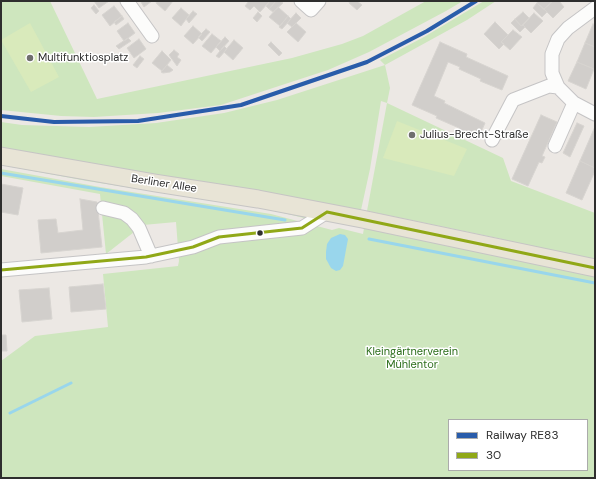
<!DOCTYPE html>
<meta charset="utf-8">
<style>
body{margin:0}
#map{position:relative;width:596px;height:479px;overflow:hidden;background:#ece8e4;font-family:"DM Sans",sans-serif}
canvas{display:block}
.frame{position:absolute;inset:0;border:2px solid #2e2e2e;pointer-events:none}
.legend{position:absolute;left:448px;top:419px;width:140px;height:52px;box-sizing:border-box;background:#fff;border:1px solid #ababab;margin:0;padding:5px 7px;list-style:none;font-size:12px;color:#2e2e2e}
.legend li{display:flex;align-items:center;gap:8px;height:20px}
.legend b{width:20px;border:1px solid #ababab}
</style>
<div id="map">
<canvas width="596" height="479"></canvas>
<div class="frame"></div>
<ul class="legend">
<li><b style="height:5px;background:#295caa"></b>Railway RE83</li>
<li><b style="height:5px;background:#90a817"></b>30</li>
</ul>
</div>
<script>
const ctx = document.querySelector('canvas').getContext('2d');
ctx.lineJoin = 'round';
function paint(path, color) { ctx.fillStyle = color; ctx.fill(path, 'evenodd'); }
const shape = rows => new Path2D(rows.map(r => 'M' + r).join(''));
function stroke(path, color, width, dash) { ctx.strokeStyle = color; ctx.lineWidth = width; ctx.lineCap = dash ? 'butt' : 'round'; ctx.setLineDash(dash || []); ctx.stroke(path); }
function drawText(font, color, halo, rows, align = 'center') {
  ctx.font = font + ' "DM Sans",sans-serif'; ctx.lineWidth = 3; ctx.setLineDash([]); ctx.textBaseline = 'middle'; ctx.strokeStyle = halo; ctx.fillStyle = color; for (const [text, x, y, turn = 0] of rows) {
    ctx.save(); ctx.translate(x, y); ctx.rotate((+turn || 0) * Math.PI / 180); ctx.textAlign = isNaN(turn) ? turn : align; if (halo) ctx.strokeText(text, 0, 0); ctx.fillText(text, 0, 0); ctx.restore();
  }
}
paint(shape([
 [1,1,50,1,97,99,292,58,342,44,363,36,426,1,463,1,446,11,369,52,328,70,279,86,221,105,158,113,94,117,61,116,1,110,1,40,31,92,1,40],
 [484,1,496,1,467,20,385,65,390,88,387,103,503,158,511,181,595,213,595,262,497,238,367,211,387,103,381,101,370,169,361,210,1,150,1,122,22,125,89,127,156,123,224,113,277,100,385,65,380,60,424,37],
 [1,163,258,206,308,216,308,219,271,210,87,181,1,165],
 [1,169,100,187,271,214,332,230,339,228,363,234,364,228,547,263,595,275,595,478,1,478,1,361,35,336,108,327,103,274,178,266,179,261,176,222,143,225,106,254,100,194,1,176],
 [449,420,587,420,587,470,449,470]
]), '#cee6be');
paint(shape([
 [30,23,59,77,31,92,1,40],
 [397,121,467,149,454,176,383,158]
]), '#d9eabb');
paint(shape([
 [340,234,345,235,348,239,343,266,340,270,336,271,331,268,326,259,326,252,327,244,331,238]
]), '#99d6ec');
stroke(shape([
 [1,173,285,220],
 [369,239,595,283],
 [10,413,71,383]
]), '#99d6ec', 3);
const building = shape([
 [94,1,109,1,99,8,94,1],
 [143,1,152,1,144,7,141,2,143,1],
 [157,1,173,1,165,11,156,3,157,1],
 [249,1,268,1,269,2,260,12,254,6,250,10,245,6,249,1],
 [270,1,276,1,269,9,266,6,270,1],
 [276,1,280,1,283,3,273,12,269,9,276,1],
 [350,1,357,1,362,5,357,10,349,3,350,1],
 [539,1,549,1,551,3,544,9,537,3,539,1],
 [553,1,559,1,564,7,553,18,544,9,553,1],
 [537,3,547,12,542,17,533,8,537,3],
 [94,5,99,11,96,14,91,8,94,5],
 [114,6,122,16,110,26,102,15,114,6],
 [278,7,288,16,280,26,269,17,278,7],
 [181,8,189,15,181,26,172,18,181,8],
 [193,11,197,14,189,23,186,19,193,11],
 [258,12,262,16,257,22,253,18,258,12],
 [523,12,529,18,521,26,515,19,523,12],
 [296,13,301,18,292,27,287,23,296,13],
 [534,13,543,21,531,33,523,25,534,13],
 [122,16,124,19,116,25,114,22,122,16],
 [288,16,291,19,282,29,279,27,288,16],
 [515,19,521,26,523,25,525,27,520,32,511,23,515,19],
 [495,22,508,35,501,42,504,44,499,49,484,34,495,22],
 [128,23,135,33,124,41,117,31,128,23],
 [296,23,306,32,298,42,287,32,296,23],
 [593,24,595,25,595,47,585,43,593,24],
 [193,26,202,34,193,44,184,36,193,26],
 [206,29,210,32,202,41,198,37,206,29],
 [513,30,522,37,510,50,501,42,513,30],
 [212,34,221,41,211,53,202,46,212,34],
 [225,37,229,41,220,51,216,47,225,37],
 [128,38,131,41,119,49,116,46,128,38],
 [139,39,146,49,134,58,127,48,139,39],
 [234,40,243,48,233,60,224,52,234,40],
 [271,42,282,53,279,56,268,45,271,42],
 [440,42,467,54,466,57,508,76,502,90,480,81,481,79,459,69,460,67,448,62,434,96,445,101,444,103,485,123,478,139,458,130,459,128,436,118,437,116,412,105,440,42],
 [585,43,595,47,595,67,594,69,577,62,585,43],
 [224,46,227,49,219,58,216,56,224,46],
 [174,50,179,54,177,57,181,60,177,66,169,55,174,50],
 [162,51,171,60,162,71,152,63,162,51],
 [140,56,144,59,137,68,133,65,140,56],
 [577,62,594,69,586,89,568,81,577,62],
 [167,65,173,70,170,72,163,73,161,72,167,65],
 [541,115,557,122,542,156,545,157,542,163,539,162,528,186,512,179,541,115],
 [577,123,584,126,570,157,563,153,577,123],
 [594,129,595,130,595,168,580,161,594,129],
 [580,161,595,168,595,171,582,200,566,193,580,161],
 [1,184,23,188,18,215,1,212,1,184],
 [80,199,97,202,102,247,41,253,38,220,56,219,58,233,83,230,80,199],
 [103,284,106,309,71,312,69,287,103,284],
 [49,288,52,319,22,322,19,290,49,288],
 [1,335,6,335,7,351,1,351,1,335]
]);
paint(building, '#d1cecb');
stroke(building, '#d7d4d0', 1);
const minor = shape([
 [127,1,152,36],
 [301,1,311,10,319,1],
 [595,8,568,28,558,39,552,54,552,73,558,87,574,103,595,114],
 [492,140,513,100,549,86,558,87],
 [555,146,574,103],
 [103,208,124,213,132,219,139,228,151,256],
 [1,270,146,257,193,247,219,237,302,228,327,212]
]);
const major = shape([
 [1,156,155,183,258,199,362,219,595,268]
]);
stroke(minor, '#c5c4c5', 15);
stroke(major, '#c6c5c4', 19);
stroke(minor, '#fcfcfb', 13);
stroke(major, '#e8e4d6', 17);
stroke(shape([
 [327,212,595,268],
 [1,270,146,257,193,247,219,237,302,228,327,212]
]), '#90a817', 3);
stroke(shape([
 [1,116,54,122,138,121,241,105,367,62,427,31,476,1]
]), '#295caa', 4);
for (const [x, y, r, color] of [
 [30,58,4,"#706f6e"],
 [412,135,4,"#706f6e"],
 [260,233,3.5,"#2e2e2e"]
]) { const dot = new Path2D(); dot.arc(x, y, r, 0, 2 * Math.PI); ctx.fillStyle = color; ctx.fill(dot); stroke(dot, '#fff', 1.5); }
drawText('11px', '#2e2e2e', '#fff', [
 ["Multifunktiosplatz",38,58],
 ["Julius-Brecht-Straße",420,135]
], 'left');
drawText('11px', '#2e2e2e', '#fff', [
 ["Berliner Allee",164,184,9]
]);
drawText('11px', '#2c6e1b', '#fff', [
 ["Kleingärtnerverein",412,352],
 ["Mühlentor",412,365]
]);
</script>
